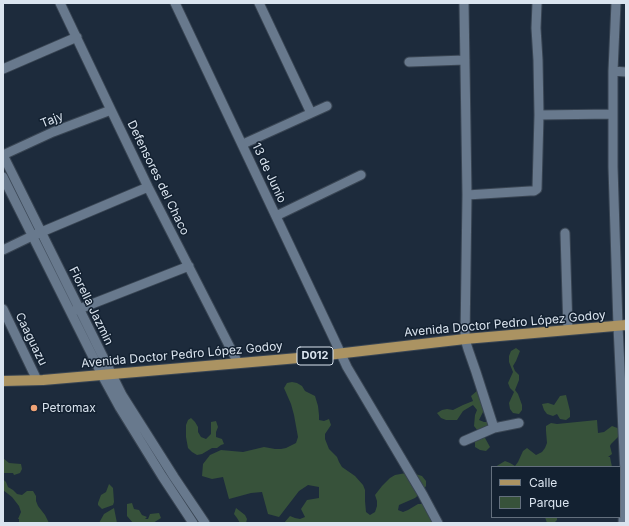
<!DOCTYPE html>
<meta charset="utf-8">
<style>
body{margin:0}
#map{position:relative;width:629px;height:526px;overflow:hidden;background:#1d2b3c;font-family:Inter,sans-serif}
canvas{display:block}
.frame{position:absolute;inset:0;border:4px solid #dae4ef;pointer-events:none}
.legend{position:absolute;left:491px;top:466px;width:130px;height:52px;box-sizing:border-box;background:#132131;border:1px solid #636f7d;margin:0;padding:5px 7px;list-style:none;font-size:12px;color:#dae4ef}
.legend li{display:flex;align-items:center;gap:8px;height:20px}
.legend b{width:20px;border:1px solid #636f7d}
</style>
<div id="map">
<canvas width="629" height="526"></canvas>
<div class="frame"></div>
<ul class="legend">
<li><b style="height:5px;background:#ab9362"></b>Calle</li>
<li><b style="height:11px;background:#37523a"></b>Parque</li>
</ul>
</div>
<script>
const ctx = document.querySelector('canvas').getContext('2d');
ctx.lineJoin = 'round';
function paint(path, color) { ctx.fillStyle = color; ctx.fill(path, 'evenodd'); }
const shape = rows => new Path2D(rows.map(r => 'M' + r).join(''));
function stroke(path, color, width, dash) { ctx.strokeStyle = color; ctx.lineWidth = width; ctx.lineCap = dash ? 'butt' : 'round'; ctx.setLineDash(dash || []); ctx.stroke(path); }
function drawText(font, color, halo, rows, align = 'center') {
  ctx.font = font + ' Inter,sans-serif'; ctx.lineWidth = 3; ctx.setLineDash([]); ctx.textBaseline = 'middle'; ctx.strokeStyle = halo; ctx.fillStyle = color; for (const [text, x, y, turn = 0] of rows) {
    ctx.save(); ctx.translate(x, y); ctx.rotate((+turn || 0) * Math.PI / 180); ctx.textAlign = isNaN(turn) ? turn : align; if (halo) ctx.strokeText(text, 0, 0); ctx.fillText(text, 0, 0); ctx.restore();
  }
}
paint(shape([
 [516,348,520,351,516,361,513,366,515,371,519,375,519,380,515,390,518,394,522,405,522,410,519,414,513,413,510,409,509,403,514,392,510,388,508,383,513,372,509,362,509,356,511,351],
 [292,382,297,383,302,386,305,391,315,396,318,406,319,415,319,420,324,421,329,419,331,425,325,434,325,439,329,449,337,457,339,462,342,467,355,476,363,485,365,490,365,501,366,512,370,515,375,512,377,506,377,501,375,495,382,486,390,478,395,475,406,473,412,473,422,476,426,481,426,486,423,491,415,498,399,505,398,510,403,512,408,510,418,504,423,504,439,523,316,523,313,522,313,523,284,523,290,516,295,518,300,519,305,517,301,509,307,500,319,498,319,487,308,485,299,491,279,517,268,514,262,492,251,493,229,499,223,477,212,479,202,476,203,464,210,455,221,450,243,452,264,447,275,449,281,449,286,448,296,443,298,437,294,415,291,404,284,388,287,383],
 [478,390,484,410,479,420,484,422,490,422,486,432,485,438,490,447,486,451,480,450,475,447,475,442,478,431,474,426,475,415,477,410,473,405,463,411,457,420,446,420,441,418,437,413,442,410,447,409,453,410,463,405,473,401,471,396],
 [566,395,570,411,570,417,566,420,560,419,557,414,553,416,547,414,544,410,542,404,548,403,554,405,560,396],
 [191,418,195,422,198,427,198,432,201,437,206,439,211,434,211,422,216,421,218,427,216,432,216,437,222,439,224,444,221,445,217,448,212,448,202,454,197,455,192,452,188,448,186,437,186,425,188,420],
 [597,420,598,433,604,432,612,426,620,429,619,436,611,444,610,446,612,454,608,457,610,457,612,467,495,467,505,461,510,463,515,466,518,462,523,451,527,448,536,455,542,452,545,448,547,443,546,431,546,426,551,423,557,424],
 [3,458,9,463,21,464,22,469,20,473,14,475,13,473,3,473],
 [3,479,6,482,8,487,13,490,17,494,22,495,27,491,33,491,36,496,36,501,38,506,45,515,49,523,19,523,19,519,18,519,21,512,19,506,12,497,3,490],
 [109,484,113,488,114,502,113,505,102,509,98,505,98,503,101,495,106,492],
 [132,503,134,509,139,510,142,515,147,517,145,519,148,519,150,514,159,513,161,518,153,523,133,523,127,516,127,504],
 [114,508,117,523,99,523,104,514],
 [236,508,245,515,247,519,246,523,240,523,237,518,234,514],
 [545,517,557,517,557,520,554,523,547,523]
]), '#37523a');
const minor = shape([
 [60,3,111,110,148,187,238,363],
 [175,3,334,339,347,367,423,495,438,523],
 [259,3,311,113],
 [464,3,467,195,465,339,468,349,476,372,494,428],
 [616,3,613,71,613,167,618,326,625,474,623,523],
 [409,62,465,60],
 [3,69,77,37],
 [613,71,626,72],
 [539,115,613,114],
 [243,144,327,106],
 [3,155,122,395,174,477,205,523],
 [3,155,53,132,111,110],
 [3,177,102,375,120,408,162,476,193,523],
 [467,195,530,191,534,191,537,189,539,115,538,60,536,28,537,3],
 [276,216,361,175],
 [565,233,568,330],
 [3,250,32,236,148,187],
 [3,309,37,380],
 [74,311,189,266],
 [464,441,494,428,519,423]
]);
const major = shape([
 [3,381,43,380,310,357,465,339,626,325]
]);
stroke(minor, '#394553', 11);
stroke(major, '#394553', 12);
stroke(minor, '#68798d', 9);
stroke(major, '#ab9362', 10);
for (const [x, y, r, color] of [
 [34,408,4,"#efa377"]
]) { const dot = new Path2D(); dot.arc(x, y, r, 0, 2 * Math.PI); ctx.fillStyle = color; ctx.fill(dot); stroke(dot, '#132131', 1.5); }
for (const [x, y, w] of [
 [315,356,36]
]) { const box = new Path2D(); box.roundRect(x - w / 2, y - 9, w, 18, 3); ctx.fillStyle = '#132131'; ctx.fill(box); stroke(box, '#dae4ef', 1); }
drawText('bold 11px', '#dae4ef', null, [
 ["D012",315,356]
]);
drawText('12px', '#dae4ef', '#132131', [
 ["Tajy",52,120,-22],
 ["13 de Junio",269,173,65],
 ["Defensores del Chaco",158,178,64],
 ["Fiorella Jazmin",91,306,64],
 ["Avenida Doctor Pedro López Godoy",505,324,-5],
 ["Caaguazu",31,339,64],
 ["Avenida Doctor Pedro López Godoy",182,355,-5]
]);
drawText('12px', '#dae4ef', '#132131', [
 ["Petromax",42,408]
], 'left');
</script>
